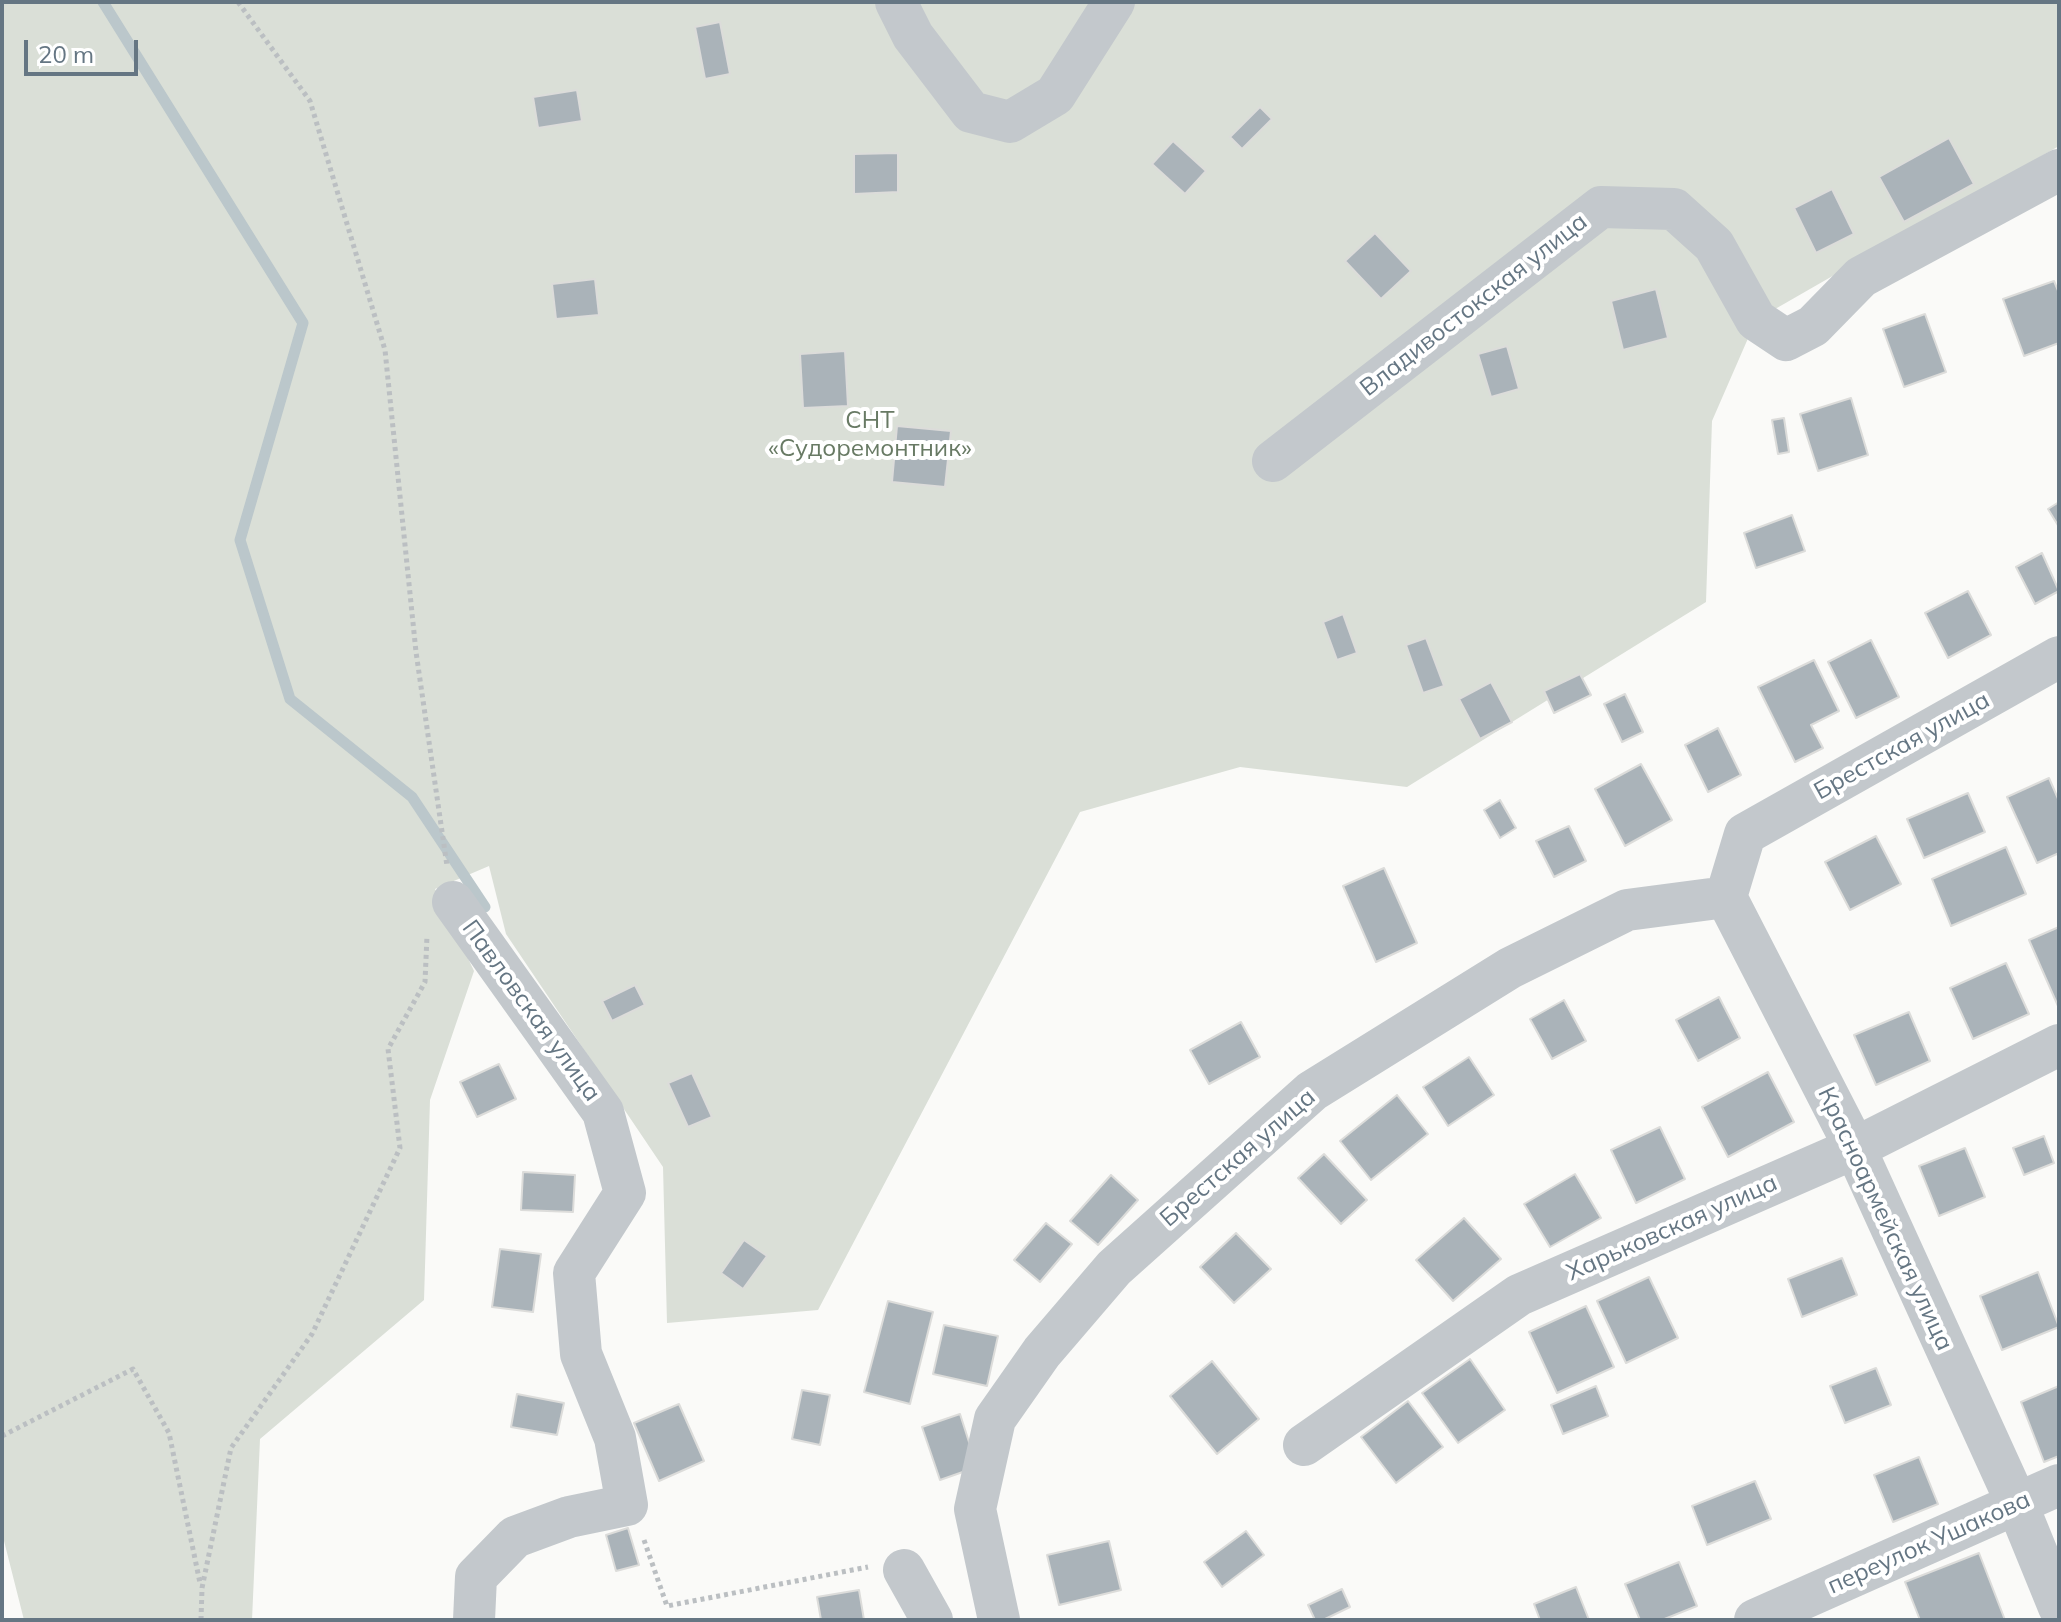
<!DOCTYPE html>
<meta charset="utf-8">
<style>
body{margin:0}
#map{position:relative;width:2061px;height:1622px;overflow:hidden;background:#fafaf8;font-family:Mulish,sans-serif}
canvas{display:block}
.frame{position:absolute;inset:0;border:4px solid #657683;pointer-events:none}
.scale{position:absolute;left:24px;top:40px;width:114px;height:36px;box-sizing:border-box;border:4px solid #657683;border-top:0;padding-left:10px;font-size:24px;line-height:28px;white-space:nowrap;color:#657683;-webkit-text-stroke:6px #fff;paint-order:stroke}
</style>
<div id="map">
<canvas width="2061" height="1622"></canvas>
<div class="frame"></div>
<div class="scale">20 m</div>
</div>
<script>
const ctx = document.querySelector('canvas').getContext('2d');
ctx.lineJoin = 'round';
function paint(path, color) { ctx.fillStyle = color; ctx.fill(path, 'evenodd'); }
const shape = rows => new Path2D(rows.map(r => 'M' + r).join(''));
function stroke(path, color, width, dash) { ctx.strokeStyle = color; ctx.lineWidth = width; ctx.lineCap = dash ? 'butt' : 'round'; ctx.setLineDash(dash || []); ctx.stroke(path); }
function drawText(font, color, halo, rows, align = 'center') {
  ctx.font = font + ' Mulish,sans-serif'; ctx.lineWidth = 8; ctx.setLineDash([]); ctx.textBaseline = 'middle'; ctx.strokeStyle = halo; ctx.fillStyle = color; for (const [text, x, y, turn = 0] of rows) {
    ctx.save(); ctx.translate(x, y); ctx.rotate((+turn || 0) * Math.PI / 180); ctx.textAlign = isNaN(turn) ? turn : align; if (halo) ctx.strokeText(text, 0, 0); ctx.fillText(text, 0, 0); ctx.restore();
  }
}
paint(shape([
 [2,2,2059,2,2059,146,1756,320,1712,421,1706,602,1407,787,1240,767,1080,812,818,1310,667,1323,663,1167,506,934,489,866,435,889,474,971,430,1100,424,1300,260,1439,252,1620,24,1620,2,1533]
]), '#dadfd7');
stroke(shape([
 [103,2,303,323,240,540,290,699,412,797,485,907]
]), '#bbc7cb', 11);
const building = shape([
 [720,22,730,74,705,79,695,27,720,22],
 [577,90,582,121,538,128,533,97,577,90],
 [1260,107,1272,119,1242,149,1230,137,1260,107],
 [1949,138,1974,184,1904,222,1879,177,1949,138],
 [1173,141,1206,171,1185,194,1152,164,1173,141],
 [898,153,898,192,854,194,854,154,898,153],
 [1832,189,1854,234,1816,253,1794,208,1832,189],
 [1375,233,1411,271,1381,299,1345,261,1375,233],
 [595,279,599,315,556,319,552,284,595,279],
 [2054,281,2059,293,2059,343,2024,356,2003,299,2054,281],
 [1656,289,1668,338,1623,350,1611,301,1656,289],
 [1925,314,1946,372,1904,387,1883,329,1925,314],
 [1507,346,1519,389,1491,397,1478,354,1507,346],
 [845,351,848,406,803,408,800,354,845,351],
 [1851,398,1868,455,1818,471,1800,414,1851,398],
 [1784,418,1789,452,1778,454,1772,420,1784,418],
 [897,426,951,431,945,487,892,482,897,426],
 [2059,502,2059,527,2048,509,2059,502],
 [1792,515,1805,551,1756,568,1744,533,1792,515],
 [2042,553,2059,591,2035,604,2016,567,2042,553],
 [1968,591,1991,635,1948,658,1925,613,1968,591],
 [1343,614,1357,653,1337,660,1323,622,1343,614],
 [1426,638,1444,686,1423,693,1406,645,1426,638],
 [1871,640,1899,697,1856,718,1828,662,1871,640],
 [1814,660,1839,711,1811,725,1823,748,1795,762,1758,687,1814,660],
 [1580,674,1591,695,1554,713,1544,691,1580,674],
 [1491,682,1512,722,1480,739,1459,699,1491,682],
 [1625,694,1643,732,1622,742,1604,704,1625,694],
 [1718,728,1741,775,1708,792,1685,745,1718,728],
 [1641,764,1672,820,1625,846,1595,789,1641,764],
 [2049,778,2059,801,2059,853,2037,863,2007,797,2049,778],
 [1968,793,1985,832,1924,858,1907,819,1968,793],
 [1500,800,1516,828,1500,838,1484,810,1500,800],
 [1569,826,1586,861,1554,877,1536,841,1569,826],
 [1876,836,1901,884,1850,910,1825,862,1876,836],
 [2006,847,2026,894,1951,926,1932,879,2006,847],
 [1384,868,1417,943,1376,962,1343,886,1384,868],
 [2059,927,2059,1006,2058,1006,2029,940,2059,927],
 [2006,963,2029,1014,1973,1039,1950,988,2006,963],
 [635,985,645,1005,612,1021,602,1001,635,985],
 [1719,997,1740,1038,1698,1061,1676,1020,1719,997],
 [1564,1000,1586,1041,1552,1059,1530,1019,1564,1000],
 [1909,1012,1930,1061,1876,1085,1854,1035,1909,1012],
 [1241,1022,1260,1057,1209,1084,1190,1050,1241,1022],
 [1469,1057,1494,1095,1448,1126,1423,1087,1469,1057],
 [499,1064,516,1099,477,1117,460,1082,499,1064],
 [1768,1072,1794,1122,1728,1157,1702,1107,1768,1072],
 [692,1073,712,1117,688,1127,668,1083,692,1073],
 [1397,1095,1428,1134,1371,1180,1340,1141,1397,1095],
 [1660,1127,1685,1179,1636,1203,1611,1150,1660,1127],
 [2044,1136,2054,1163,2024,1175,2013,1148,2044,1136],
 [1965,1148,1985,1197,1939,1216,1919,1166,1965,1148],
 [1324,1154,1367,1200,1341,1224,1298,1178,1324,1154],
 [523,1172,575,1175,573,1212,521,1210,523,1172],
 [1575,1174,1601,1218,1550,1247,1524,1204,1575,1174],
 [1111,1175,1138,1200,1098,1245,1070,1221,1111,1175],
 [1464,1218,1501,1259,1453,1301,1416,1260,1464,1218],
 [1046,1223,1072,1244,1040,1282,1014,1260,1046,1223],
 [1236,1233,1271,1269,1234,1303,1200,1267,1236,1233],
 [744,1240,767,1256,743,1289,721,1273,744,1240],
 [500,1249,541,1254,533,1312,492,1307,500,1249],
 [1842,1258,1857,1295,1802,1317,1788,1279,1842,1258],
 [2038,1272,2059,1327,2002,1350,1980,1296,2038,1272],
 [1649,1277,1678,1338,1626,1363,1597,1301,1649,1277],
 [888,1301,933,1312,910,1404,864,1392,888,1301],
 [1586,1306,1614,1367,1557,1393,1529,1332,1586,1306],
 [944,1325,998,1336,987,1386,933,1374,944,1325],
 [1470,1359,1505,1410,1458,1443,1422,1393,1470,1359],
 [1212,1361,1259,1419,1217,1454,1170,1396,1212,1361],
 [1876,1368,1891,1405,1845,1423,1830,1386,1876,1368],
 [1596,1386,1608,1416,1563,1434,1551,1405,1596,1386],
 [2059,1386,2059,1456,2044,1462,2021,1402,2059,1386],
 [802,1390,830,1395,820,1445,792,1439,802,1390],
 [517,1394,564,1403,557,1435,511,1427,517,1394],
 [1408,1401,1443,1447,1396,1483,1361,1437,1408,1401],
 [679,1404,704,1461,659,1481,634,1423,679,1404],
 [960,1414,977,1467,940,1480,922,1427,960,1414],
 [1919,1457,1938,1504,1893,1522,1874,1475,1919,1457],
 [1755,1481,1771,1519,1707,1545,1692,1506,1755,1481],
 [628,1528,639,1565,616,1571,606,1535,628,1528],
 [1246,1531,1264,1555,1222,1587,1204,1562,1246,1531],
 [1109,1541,1121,1590,1059,1605,1047,1555,1109,1541],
 [1979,1553,2005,1620,1920,1620,1905,1582,1979,1553],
 [1679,1562,1697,1606,1662,1620,1640,1620,1625,1584,1679,1562],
 [1576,1587,1589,1620,1540,1620,1534,1604,1576,1587],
 [1342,1589,1350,1607,1323,1620,1315,1620,1308,1605,1342,1589],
 [859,1590,864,1620,821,1620,817,1597,859,1590]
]);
paint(building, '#aab3b9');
stroke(building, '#dcdcda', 2);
stroke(shape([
 [238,2,310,101,385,350,416,652,447,866],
 [2,1436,133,1369,169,1433,200,1583],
 [644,1540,667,1606,868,1567],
 [201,1620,202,1588,231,1448,312,1334,400,1148,388,1049,425,982,427,936]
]), '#bbbfc2', 5, [4, 4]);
stroke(shape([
 [896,2,913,36,971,112,1010,122,1055,95,1114,2],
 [1273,461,1601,207,1674,209,1714,245,1756,320,1786,340,1813,326,1861,277,2059,170],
 [2059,657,1745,834,1726,897,1855,1148,2017,1504,2059,1607],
 [453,902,603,1112,625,1193,574,1273,581,1354,615,1438,627,1505,569,1517,515,1537,476,1577,474,1620],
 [1304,1445,1519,1295,1855,1148,2059,1045],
 [904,1570,932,1620],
 [999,1620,975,1509,995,1419,1042,1352,1114,1268,1312,1091,1510,968,1627,910,1726,897],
 [1755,1620,2059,1485]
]), '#c3c8cc', 42);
drawText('24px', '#657683', '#fff', [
 ["Владивостокская улица",1474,305,-38],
 ["Брестская улица",1902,746,-29],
 ["Павловская улица",531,1011,54],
 ["Брестская улица",1238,1158,-41],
 ["Красноармейская улица",1885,1219,65],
 ["Харьковская улица",1672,1228,-24],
 ["переулок Ушакова",1929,1543,-24]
]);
drawText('24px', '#687a64', '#fff', [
 ["СНТ",870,421],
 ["«Судоремонтник»",870,449]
]);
</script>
